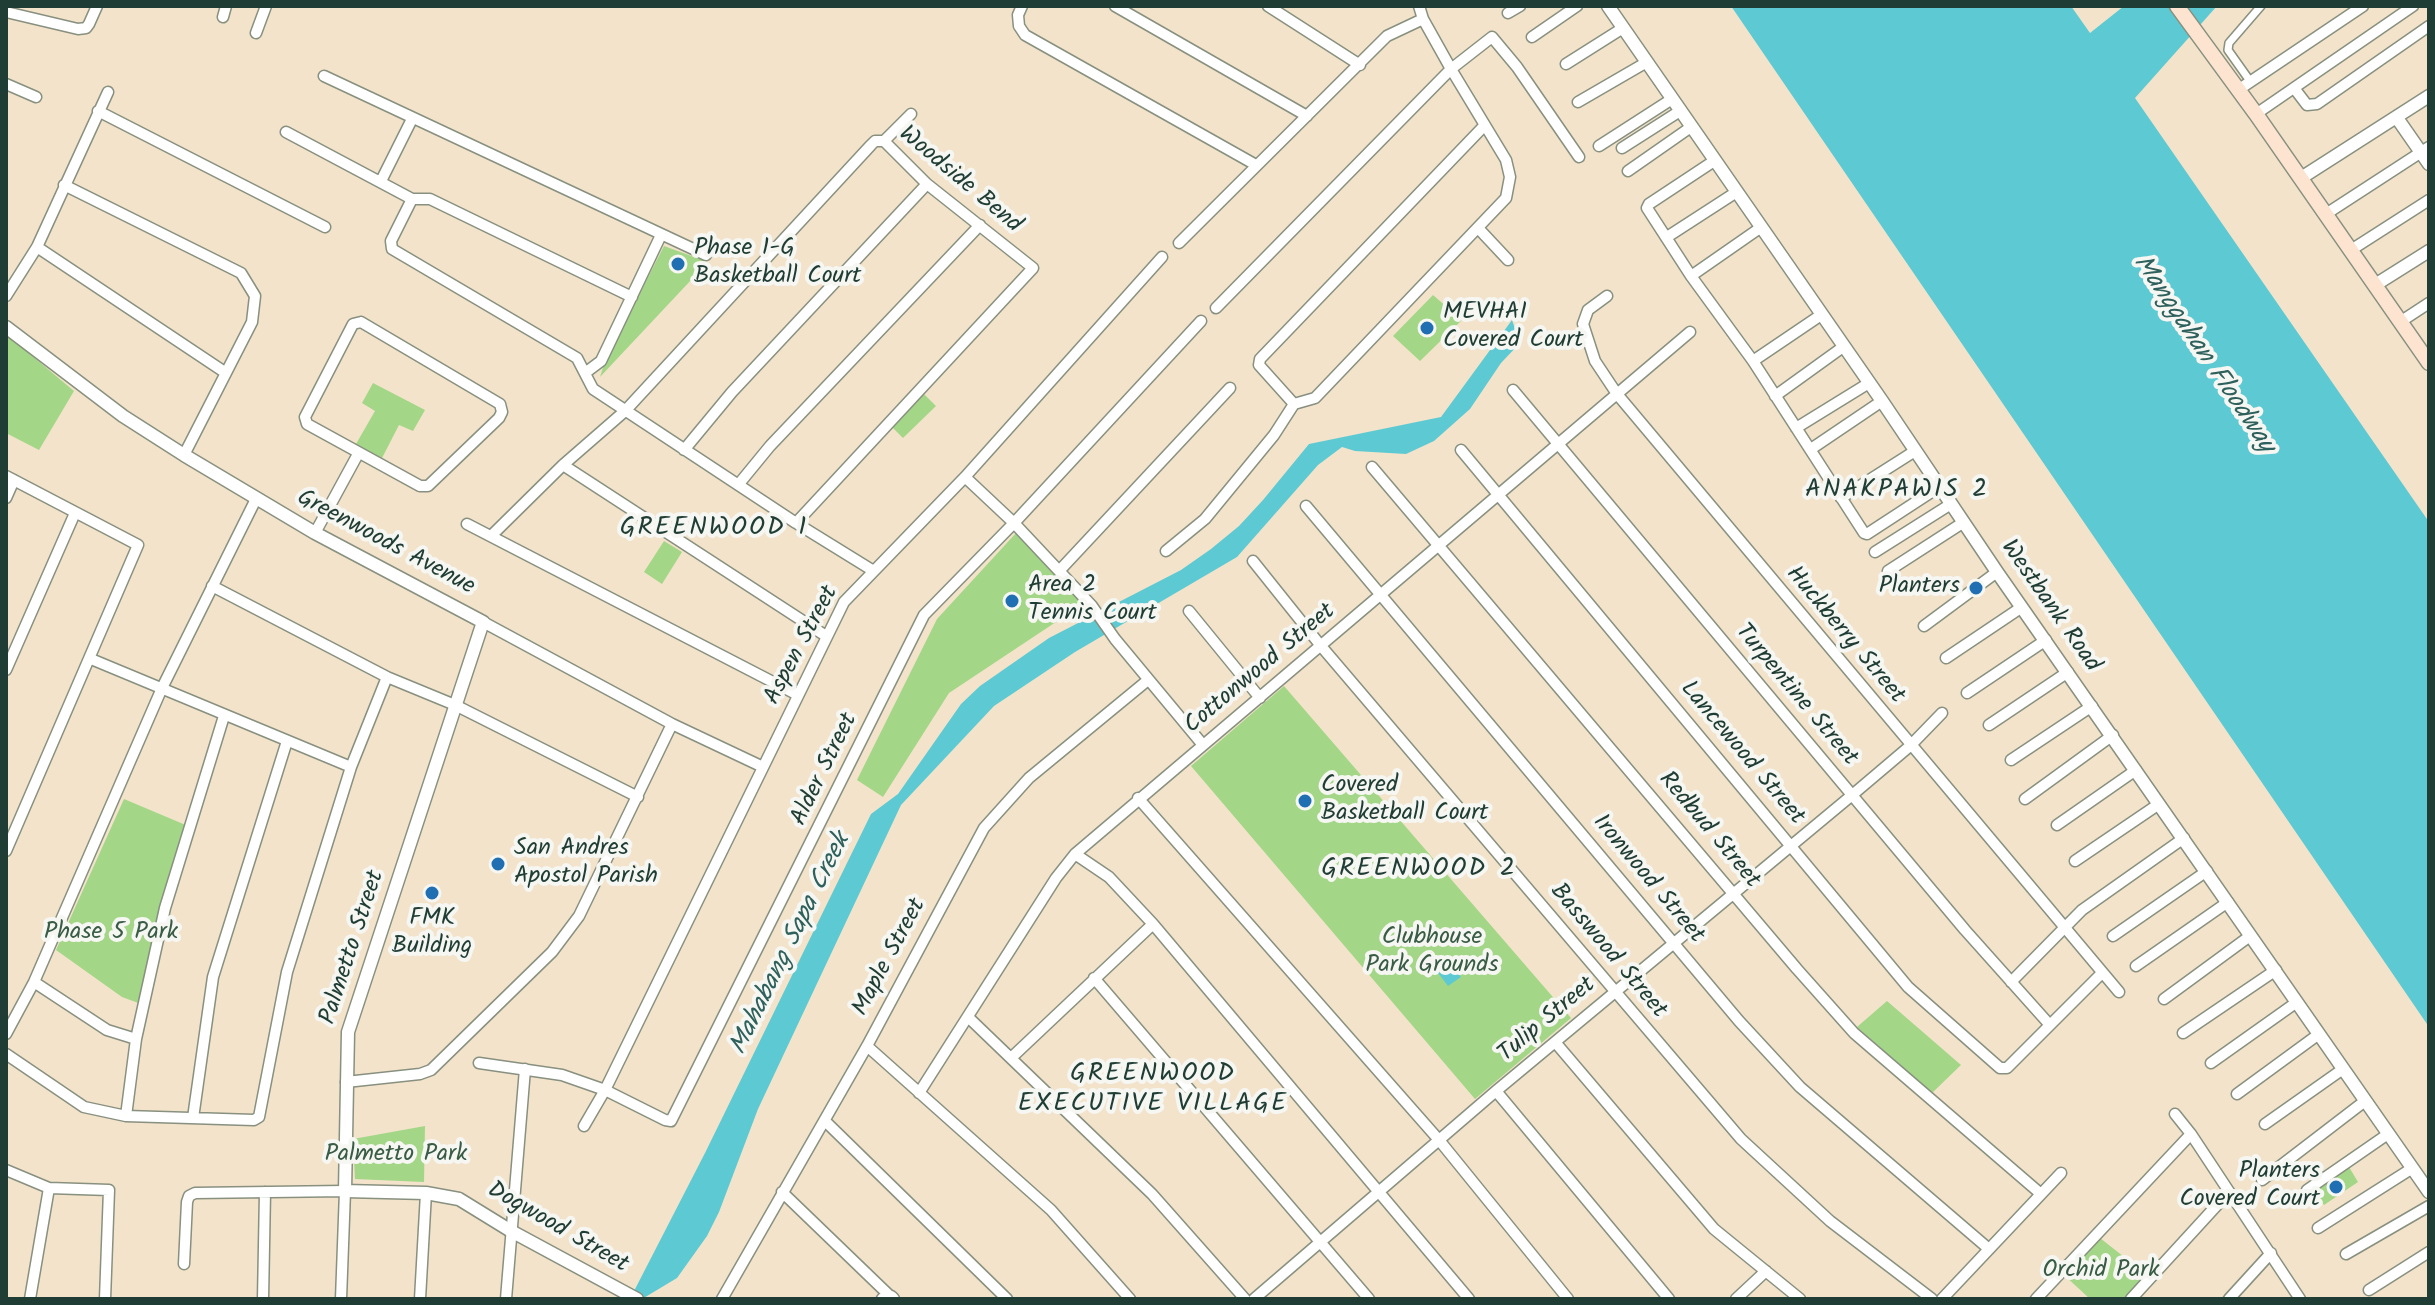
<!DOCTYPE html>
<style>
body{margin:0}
#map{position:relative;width:2435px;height:1305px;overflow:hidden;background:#f2e3ca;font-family:Kalam,sans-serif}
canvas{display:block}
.frame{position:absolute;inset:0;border:8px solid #1f3d34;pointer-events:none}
</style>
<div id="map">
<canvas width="2435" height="1305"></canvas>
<div class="frame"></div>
</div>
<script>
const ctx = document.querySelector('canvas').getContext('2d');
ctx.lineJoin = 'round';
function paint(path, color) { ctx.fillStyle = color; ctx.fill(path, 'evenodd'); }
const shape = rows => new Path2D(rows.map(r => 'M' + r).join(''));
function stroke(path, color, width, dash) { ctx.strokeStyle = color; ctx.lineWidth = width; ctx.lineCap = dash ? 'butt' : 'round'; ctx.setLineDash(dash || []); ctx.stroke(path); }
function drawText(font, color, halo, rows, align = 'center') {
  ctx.font = font + ' Kalam,sans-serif'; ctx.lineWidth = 8; ctx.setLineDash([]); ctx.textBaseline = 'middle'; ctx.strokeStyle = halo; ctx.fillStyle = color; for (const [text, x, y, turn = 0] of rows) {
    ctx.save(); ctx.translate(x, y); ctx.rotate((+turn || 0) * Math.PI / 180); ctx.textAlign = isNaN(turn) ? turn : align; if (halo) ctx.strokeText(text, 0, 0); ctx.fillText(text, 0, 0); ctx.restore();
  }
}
paint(shape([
 [664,246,708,262,600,377,605,361],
 [1433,295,1462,320,1420,361,1393,336],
 [6,334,74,391,39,450,6,433],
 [373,383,425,410,413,431,399,425,382,458,356,444,375,411,362,403],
 [924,394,936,406,903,438,892,427],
 [1016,533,1079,597,1077,608,949,693,883,797,857,780,937,619],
 [664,541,682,552,662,584,644,572],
 [1284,686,1571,1018,1475,1099,1191,766],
 [124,799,188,826,141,1004,122,997,56,950],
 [1887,1001,1961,1065,1932,1093,1857,1027],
 [425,1126,424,1182,355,1179,353,1139],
 [2349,1167,2358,1182,2324,1205,2313,1191],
 [2100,1238,2147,1275,2126,1299,2090,1299,2063,1274]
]), '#a3d787');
paint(shape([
 [1731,6,2071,6,2090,33,2124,6,2217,6,2135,98,2429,522,2429,1027],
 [1512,320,1520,343,1501,363,1470,409,1434,441,1406,454,1355,451,1342,447,1318,465,1237,557,1075,652,994,706,901,805,758,1109,719,1212,707,1236,677,1278,642,1299,632,1295,705,1153,871,814,898,794,961,704,980,686,1049,638,1181,570,1211,549,1239,526,1263,500,1309,444,1441,417],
 [1444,956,1461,977,1448,986,1432,965]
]), '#5dcad3');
const pedestrian = shape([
 [2250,81,2228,50,2229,43,2261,6]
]);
const minor = shape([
 [1022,6,1018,15,1019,26,1025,35,1256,165],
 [1115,6,1307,116],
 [1268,6,1360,65],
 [6,12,78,29,86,28,89,24,97,6],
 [1508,13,1520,6],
 [223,17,226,6],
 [256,33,266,6],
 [1532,37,1577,6],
 [1566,64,1623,28],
 [324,76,706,255],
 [6,84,36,97],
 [2294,88,2307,105,2317,104,2429,26],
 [2238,90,2363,6],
 [1578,102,1647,62],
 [98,111,325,227],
 [2256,114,2413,6],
 [286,132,412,199,430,199,632,297],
 [884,141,911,114],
 [1599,146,1672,99],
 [1622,148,1680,111],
 [1714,161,1649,204,1647,208,1691,276,1753,361,1864,533,1867,534,1939,487],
 [1628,171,1691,127],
 [381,181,412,119],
 [64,185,241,273,255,296,252,322,184,455],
 [412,199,391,241,392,249,577,358,593,389,796,523,872,570],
 [2326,214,2429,147],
 [1478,228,1508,260],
 [1667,237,1735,193],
 [1179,243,1387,36,1423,19],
 [37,247,226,373],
 [2351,250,2429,200],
 [1691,276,1760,228],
 [6,296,37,247,108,92],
 [1607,296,1588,310,1583,324,1595,361,1617,394,2119,992],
 [1216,308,1451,69,1492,37,1517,67,1579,157],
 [361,322,500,404,502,412,499,418,428,486,420,486,307,424,305,417,353,324,361,322],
 [2400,322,2429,303],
 [1753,361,1821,315],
 [585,373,601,361,661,235],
 [1513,390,1965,930,2049,1024],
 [1775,396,1843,347],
 [1294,404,1315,398,1506,198,1510,177,1506,160,1451,69,1423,19,1419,6],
 [1294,404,1259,365,1260,359,1484,126],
 [1796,428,1869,383],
 [1811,449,1882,401],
 [684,450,732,392,927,184],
 [1461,450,1908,987,2000,1068,2007,1068,2102,973],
 [563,465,826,636],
 [1372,467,1797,969,1854,1033,2041,1194],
 [6,476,138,545,6,851],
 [965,477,1014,523,1092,606,1115,639,1203,745],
 [738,485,770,446,980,225],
 [6,498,14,480],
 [1841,498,1915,451],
 [1306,506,1739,1021,1800,1087,1989,1249],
 [796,523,1033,268,927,184,884,141],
 [467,524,798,695],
 [315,533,358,454],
 [491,536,563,465,625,411,871,145,875,141,884,141],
 [1166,551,1205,519,1274,435,1294,404],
 [1875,552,1951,504],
 [1253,561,1321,646,1741,1139,1830,1221,1932,1299],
 [1060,570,1230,388],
 [1888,571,1964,522],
 [212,586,387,677,455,705,638,797],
 [1189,611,1260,698],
 [483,622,672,724,763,767],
 [1924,626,1997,572],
 [1946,658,2022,607],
 [91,659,351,767],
 [6,670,75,513],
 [1967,693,2046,640],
 [1989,725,2068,672],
 [2011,760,2092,706],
 [1138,798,1439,1140,1568,1299],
 [2025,799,2113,735],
 [2057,825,2136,770],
 [1075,854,1109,877,1153,924,1469,1299],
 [2075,861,2159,804],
 [2113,936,2207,871],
 [2136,966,2228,902],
 [1094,978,1369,1299],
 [34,982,107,1030,136,1039],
 [2011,982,2082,910,2184,838],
 [2164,999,2250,936],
 [968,1017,1152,1194,1245,1299],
 [2183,1033,2276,970],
 [6,1034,34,982,162,688,256,499],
 [1555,1042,1714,1229,1800,1299],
 [867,1046,1051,1210,1130,1299],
 [6,1054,84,1107,126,1116,254,1120,259,1117,287,972,351,767,387,677],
 [1011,1058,1153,924],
 [479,1063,562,1075,605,1090,665,1120,671,1121,924,615,1014,523,1201,321],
 [2211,1063,2297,1002],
 [346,1082,420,1074,431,1070,552,952,579,916,672,724],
 [1496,1091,1669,1299],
 [919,1093,1056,878,1075,854,1690,332],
 [2237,1094,2319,1034],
 [2175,1114,2191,1134,2300,1299],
 [126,1116,136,1039,165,908,224,716],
 [193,1118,213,977,287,741],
 [825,1121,1007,1299],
 [2265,1124,2343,1069],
 [584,1126,605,1090,844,602,965,477,1162,257],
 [6,1170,49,1188,109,1190,105,1299],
 [2262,1180,2365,1101],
 [2307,1190,2388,1134],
 [782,1192,891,1297],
 [2318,1228,2411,1169],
 [2346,1254,2429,1206],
 [184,1264,187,1202,189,1196,195,1193,345,1191,341,1299],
 [2369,1290,2429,1252],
 [30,1299,49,1188],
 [263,1299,265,1192],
 [420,1299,426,1193],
 [506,1299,525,1069],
 [722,1299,867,1046,984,828,1029,778,1148,680],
 [1254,1299,1496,1091,1851,796,1910,746,1942,713],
 [1736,1299,1766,1271],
 [1942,1299,2061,1173],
 [2036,1299,2191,1134],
 [2131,1299,2229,1192],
 [2229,1299,2271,1253]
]);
const tertiary = shape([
 [1608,6,1882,401,1997,572,2429,1192],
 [2397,118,2429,164],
 [2301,178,2429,96],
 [2375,285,2429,251],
 [6,327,123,416,184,455,315,533,483,622,348,1032,345,1191,426,1193,459,1199,511,1231,637,1299],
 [883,1299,891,1297,893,1299]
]);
const secondary = shape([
 [2177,6,2256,114,2429,363]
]);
stroke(pedestrian, '#88907f', 10);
stroke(minor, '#88907f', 13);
stroke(tertiary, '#88907f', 15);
stroke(secondary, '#88907f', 17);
stroke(pedestrian, '#fff', 7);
stroke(minor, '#fff', 10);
stroke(tertiary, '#fff', 12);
stroke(secondary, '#fde4d1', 14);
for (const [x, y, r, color] of [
 [678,264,8,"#1f6fb2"],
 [1427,328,8,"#1f6fb2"],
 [1976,588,8,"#1f6fb2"],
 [1012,601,8,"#1f6fb2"],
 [1305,801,8,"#1f6fb2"],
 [498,864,8,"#1f6fb2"],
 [432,893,8,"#1f6fb2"],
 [2336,1187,8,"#1f6fb2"]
]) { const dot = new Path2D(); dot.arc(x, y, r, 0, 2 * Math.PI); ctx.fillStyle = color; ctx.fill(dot); stroke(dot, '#f6f6f2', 3); }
drawText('24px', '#1f3d34', '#f6f6f2', [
 ["Woodside Bend",959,181,40],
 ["Greenwoods Avenue",385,544,28],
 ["Westbank Road",2049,607,55],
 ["Huckberry Street",1844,636,50],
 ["Aspen Street",803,646,-62],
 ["Cottonwood Street",1261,670,-40],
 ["Turpentine Street",1795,696,50],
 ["Lancewood Street",1741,754,50],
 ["Alder Street",826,770,-64],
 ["Redbud Street",1708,831,50],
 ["Ironwood Street",1647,880,50],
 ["Palmetto Street",354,948,-72],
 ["Basswood Street",1607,952,50],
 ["Maple Street",891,958,-62],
 ["Tulip Street",1548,1021,-40],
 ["Dogwood Street",557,1229,30]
]);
drawText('24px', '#1f3d34', '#f6f6f2', [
 ["Phase 1-G",694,250],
 ["Basketball Court",694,278],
 ["MEVHAI",1443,314],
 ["Covered Court",1443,342],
 ["Area 2",1028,587],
 ["Tennis Court",1028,615],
 ["Planters",1960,588,"right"],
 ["Covered",1321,787],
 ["Basketball Court",1321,815],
 ["San Andres",514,850],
 ["Apostol Parish",514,878],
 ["FMK",432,920,"center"],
 ["Building",432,948,"center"],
 ["Planters",2320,1173,"right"],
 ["Covered Court",2320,1201,"right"]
], 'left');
drawText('24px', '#395c45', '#f6f6f2', [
 ["Phase 5 Park",111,934],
 ["Clubhouse",1432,939],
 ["Park Grounds",1432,967],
 ["Palmetto Park",396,1156],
 ["Orchid Park",2101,1272]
]);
drawText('italic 26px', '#2e605c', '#f6f6f2', [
 ["Manggahan Floodway",2202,355,56],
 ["Mahabang Sapa Creek",792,945,-64]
]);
ctx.letterSpacing = '2px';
drawText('26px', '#1f3d34', '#f6f6f2', [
 ["ANAKPAWIS 2",1897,492],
 ["GREENWOOD 1",714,530],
 ["GREENWOOD 2",1419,871],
 ["GREENWOOD",1153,1076],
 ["EXECUTIVE VILLAGE",1153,1106]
]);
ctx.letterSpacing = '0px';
</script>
